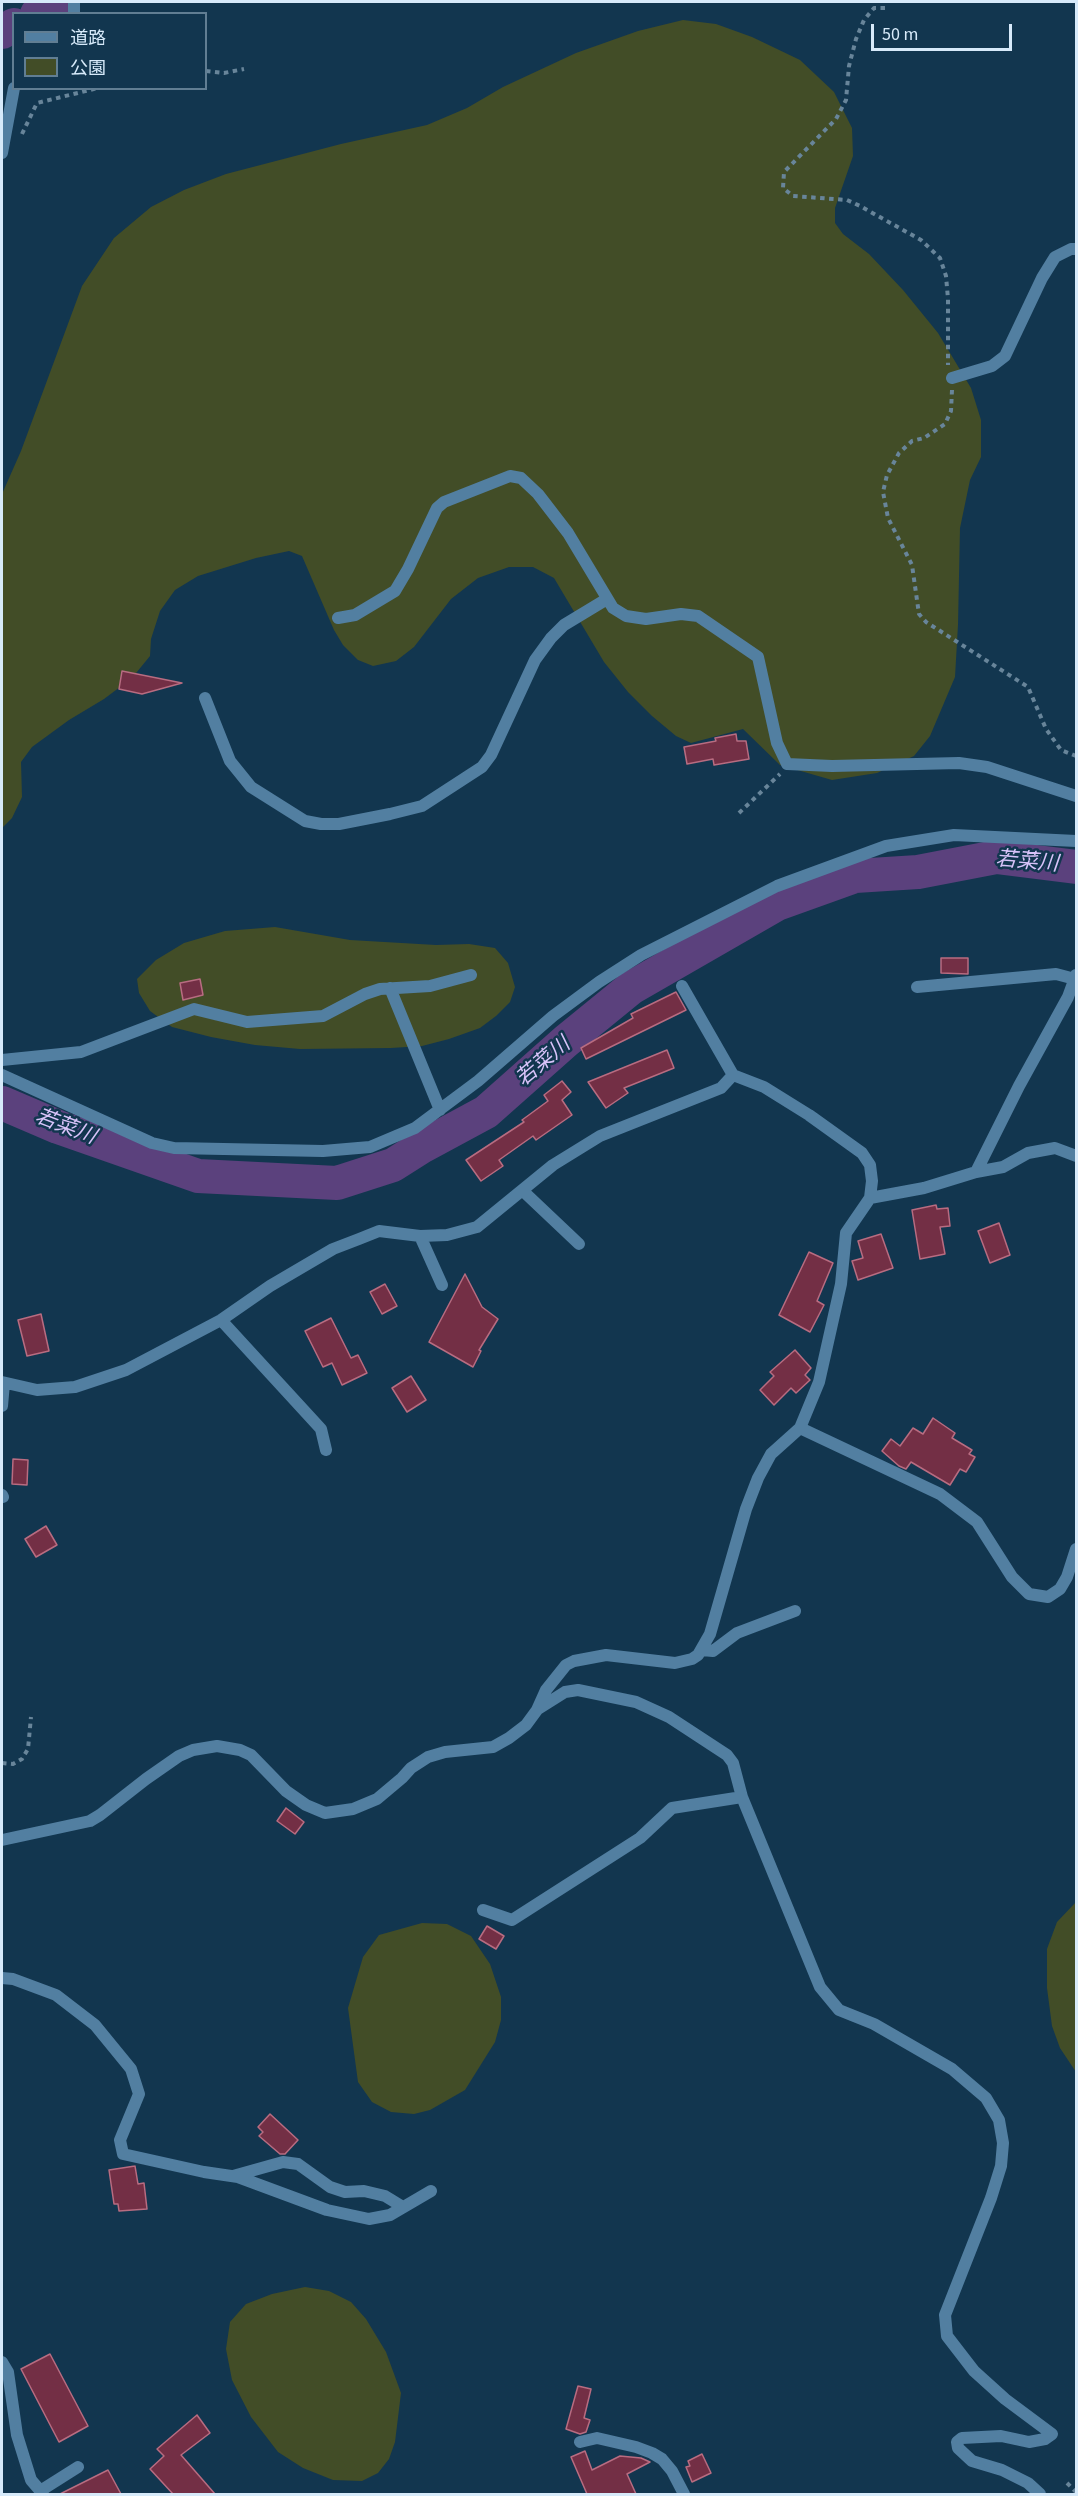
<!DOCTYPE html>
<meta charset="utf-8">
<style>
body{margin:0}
#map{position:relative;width:1078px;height:2496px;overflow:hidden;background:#12364f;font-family:"Source Sans 3","Noto Sans JP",sans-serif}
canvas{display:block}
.frame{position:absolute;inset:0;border:3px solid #d7eafa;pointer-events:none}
.legend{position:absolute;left:12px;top:12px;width:195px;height:78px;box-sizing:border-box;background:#12364f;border:2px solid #617e93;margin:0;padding:8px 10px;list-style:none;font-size:18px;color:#d7eafa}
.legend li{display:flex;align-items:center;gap:12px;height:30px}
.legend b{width:30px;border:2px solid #617e93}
.scale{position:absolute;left:871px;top:24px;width:141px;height:27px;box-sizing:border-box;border:3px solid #d7eafa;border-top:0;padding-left:8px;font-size:18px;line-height:21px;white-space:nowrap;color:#d7eafa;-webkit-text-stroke:4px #12364f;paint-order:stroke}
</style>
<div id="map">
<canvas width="1078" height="2496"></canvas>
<div class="frame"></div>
<ul class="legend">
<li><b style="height:8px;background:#527fa1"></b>道路</li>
<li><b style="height:16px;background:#424d27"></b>公園</li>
</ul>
<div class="scale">50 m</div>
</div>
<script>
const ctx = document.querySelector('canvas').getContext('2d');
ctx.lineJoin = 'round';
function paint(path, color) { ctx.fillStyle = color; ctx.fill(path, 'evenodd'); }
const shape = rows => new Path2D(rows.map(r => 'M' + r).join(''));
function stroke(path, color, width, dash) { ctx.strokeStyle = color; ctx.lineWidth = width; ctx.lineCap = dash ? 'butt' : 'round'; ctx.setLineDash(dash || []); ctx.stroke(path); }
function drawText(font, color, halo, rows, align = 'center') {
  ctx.font = font + ' "Source Sans 3","Noto Sans JP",sans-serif'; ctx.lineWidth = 5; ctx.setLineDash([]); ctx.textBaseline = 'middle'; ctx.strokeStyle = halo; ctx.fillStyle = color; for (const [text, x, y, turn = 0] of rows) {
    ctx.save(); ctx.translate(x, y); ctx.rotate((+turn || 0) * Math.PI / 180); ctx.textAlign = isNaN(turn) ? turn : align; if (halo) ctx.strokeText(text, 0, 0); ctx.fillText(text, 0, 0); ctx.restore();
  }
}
paint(shape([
 [683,20,716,24,752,37,800,60,834,92,852,128,853,156,835,208,835,223,843,234,869,254,903,290,938,333,971,388,981,420,981,457,970,480,960,528,958,625,955,677,930,736,914,756,877,773,832,780,780,765,743,729,691,743,676,736,652,716,628,692,604,662,554,578,533,567,509,567,478,578,451,599,414,647,396,661,373,666,358,660,343,645,334,630,302,556,289,551,256,558,198,576,175,590,160,611,151,639,150,656,132,678,104,699,69,720,32,747,21,762,22,797,12,818,2,828,2,494,21,451,82,286,114,238,151,207,184,190,226,174,341,144,427,125,467,108,503,87,576,53,638,31],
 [275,927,350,940,436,945,469,944,495,948,508,963,515,987,510,1002,496,1016,480,1028,449,1039,422,1046,391,1048,300,1049,255,1045,211,1037,172,1027,150,1011,139,993,137,979,156,960,184,943,225,931],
 [1076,1902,1076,2072,1060,2048,1052,2026,1047,1988,1047,1949,1057,1922],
 [422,1923,447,1924,471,1936,490,1964,501,1997,501,2020,495,2042,465,2090,430,2110,414,2114,391,2112,372,2102,358,2082,348,2008,363,1957,379,1935],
 [305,2287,329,2291,351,2302,366,2319,386,2352,401,2393,395,2442,389,2459,378,2473,362,2481,333,2480,303,2468,278,2452,251,2417,232,2380,226,2349,230,2322,246,2304,272,2294]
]), '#424d27');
stroke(shape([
 [37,14,61,2],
 [2,32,14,25],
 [2,1103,58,1127,198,1176,337,1183,393,1165,423,1146,486,1112,566,1041,631,988,777,904,855,876,918,872,996,857,1076,867]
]), '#5b417d', 34);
const building = shape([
 [122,671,182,683,142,694,119,689,122,671],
 [736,734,737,741,746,741,749,759,714,765,713,759,687,764,684,747,716,741,715,738,736,734],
 [941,958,968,958,968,974,941,973,941,958],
 [200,979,203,995,183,1000,180,983,200,979],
 [676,992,686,1010,586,1059,581,1048,633,1018,631,1014,676,992],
 [667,1050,674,1068,624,1088,628,1093,606,1108,588,1082,667,1050],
 [562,1081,571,1092,562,1100,572,1115,536,1140,533,1136,499,1160,503,1166,481,1181,466,1160,524,1122,522,1120,548,1101,544,1095,562,1081],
 [936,1205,937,1209,948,1208,950,1226,940,1227,945,1254,920,1259,912,1210,936,1205],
 [999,1223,1010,1255,990,1263,978,1231,999,1223],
 [881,1234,893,1268,858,1280,852,1261,863,1258,858,1241,881,1234],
 [809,1252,833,1263,817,1301,824,1305,810,1332,779,1315,809,1252],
 [465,1274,482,1307,498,1319,479,1350,481,1351,473,1367,429,1342,465,1274],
 [385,1284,397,1306,382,1314,370,1292,385,1284],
 [41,1314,49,1351,27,1356,18,1320,41,1314],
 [331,1318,351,1358,358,1355,367,1373,342,1385,332,1363,323,1367,305,1331,331,1318],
 [795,1350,811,1368,805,1375,810,1380,796,1393,791,1388,774,1405,760,1390,774,1376,770,1372,795,1350],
 [411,1376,426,1400,407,1412,392,1388,411,1376],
 [933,1418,955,1433,952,1438,972,1450,969,1454,975,1457,966,1472,960,1469,950,1485,911,1462,906,1469,899,1466,882,1451,891,1439,900,1446,913,1428,923,1434,933,1418],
 [13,1459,28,1460,27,1485,12,1484,13,1459],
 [46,1526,57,1545,36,1557,25,1539,46,1526],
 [286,1808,304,1822,295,1834,277,1821,286,1808],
 [487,1926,504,1936,496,1949,479,1939,487,1926],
 [270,2114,298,2140,285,2154,280,2154,259,2136,263,2132,258,2127,270,2114],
 [135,2166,138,2184,144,2183,147,2209,119,2211,118,2204,114,2204,109,2170,135,2166],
 [50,2354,88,2426,59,2442,21,2369,50,2354],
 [578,2386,591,2389,584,2418,590,2420,586,2432,580,2434,566,2429,578,2386],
 [197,2415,210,2433,181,2455,215,2494,173,2494,150,2469,164,2456,157,2449,197,2415],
 [585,2451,592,2470,620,2456,641,2458,650,2462,627,2474,636,2494,587,2494,571,2457,585,2451],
 [702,2454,711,2473,692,2482,686,2467,690,2466,688,2461,702,2454],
 [108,2470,121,2494,60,2494,108,2470]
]);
paint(building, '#732f45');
stroke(building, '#b86c81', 1.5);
stroke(shape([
 [885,8,874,8,864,20,856,39,849,66,846,100,836,119,784,172,783,188,793,196,847,200,860,206,921,240,940,258,946,276,948,299,948,365],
 [206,71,224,73,244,69],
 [22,134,37,103,98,88],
 [952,390,951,411,945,424,924,438,912,441,899,453,887,475,883,492,888,518,912,565,919,614,926,622,1028,687,1046,729,1061,750,1076,756],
 [739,813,780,774],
 [2,1763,13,1764,22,1759,28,1749,31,1717],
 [1067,2483,1076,2492]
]), '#68859a', 4, [4.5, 4.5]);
stroke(shape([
 [74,2,74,14],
 [2,153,14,88],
 [952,378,992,366,1005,356,1042,278,1055,257,1071,249,1076,249],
 [338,618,355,615,395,591,408,569,437,508,444,502,510,476,521,478,538,494,568,533,613,608,626,616,646,619,681,614,698,616,758,657,777,743,787,764,832,766,959,763,987,767,1076,796],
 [205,698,230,761,251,787,305,821,321,824,339,824,390,814,422,806,482,767,491,755,535,660,551,638,564,625,607,599],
 [682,986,733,1075],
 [917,987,1056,974,1075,979],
 [390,988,440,1110],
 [2,1060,81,1052,194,1009,247,1022,323,1016,365,994,380,989,430,986,471,975],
 [2,1075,152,1143,174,1148,323,1151,370,1147,415,1128,478,1081,553,1016,599,982,641,955,777,886,886,846,954,835,1076,841],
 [976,1172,1019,1086,1068,997,1076,975],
 [523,1191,579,1244],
 [870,1198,924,1188,976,1172,1003,1167,1028,1153,1055,1148,1076,1156],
 [420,1236,442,1285],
 [221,1320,321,1429,326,1450],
 [2,1382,37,1390,75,1387,126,1370,221,1320,270,1286,333,1249,359,1239,379,1231,420,1236,447,1235,477,1227,553,1165,600,1136,721,1088,733,1075,764,1087,809,1115,862,1153,870,1165,872,1181,870,1198,846,1233,841,1284,819,1382,800,1428,771,1454,758,1478,746,1509,710,1634,698,1655,692,1659,675,1663,606,1655,574,1661,566,1665,546,1690,537,1710,526,1725,509,1738,493,1747,445,1752,428,1757,411,1768,402,1778,377,1799,353,1809,325,1813,306,1805,286,1791,251,1755,240,1750,217,1746,193,1750,179,1756,146,1779,100,1815,90,1821,2,1840],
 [2,1406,4,1383],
 [800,1428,940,1494,977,1522,1012,1577,1029,1594,1048,1597,1060,1589,1067,1577,1076,1549],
 [2,1495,3,1497],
 [702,1650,713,1651,737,1633,795,1611],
 [538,1709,565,1692,578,1690,636,1702,669,1717,727,1755,733,1763,742,1797,820,1987,839,2010,874,2024,952,2069,986,2098,999,2120,1003,2143,1001,2166,991,2198,945,2315,947,2336,974,2371,1005,2399,1052,2434,1045,2439,1029,2442,1001,2436,962,2438,957,2442,958,2448,972,2461,1002,2470,1028,2483,1040,2494],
 [483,1910,512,1920,640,1838,672,1808,742,1797],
 [2,1978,13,1979,56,1995,95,2025,131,2069,139,2094,120,2140,123,2154,204,2172,238,2177,327,2210,369,2219,390,2215,431,2191],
 [233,2176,283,2162,298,2164,330,2187,345,2192,364,2191,385,2196,403,2207],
 [2,2362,8,2372,17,2435,31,2480,43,2494],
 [580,2442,597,2438,636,2447,652,2453,662,2459,672,2471,684,2494],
 [40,2491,78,2467]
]), '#527fa1', 12);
drawText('italic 21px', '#d8c3f9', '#12364f', [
 ["若菜川",1027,863,5],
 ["若菜川",544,1063,-40],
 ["若菜川",65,1128,21]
]);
</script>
